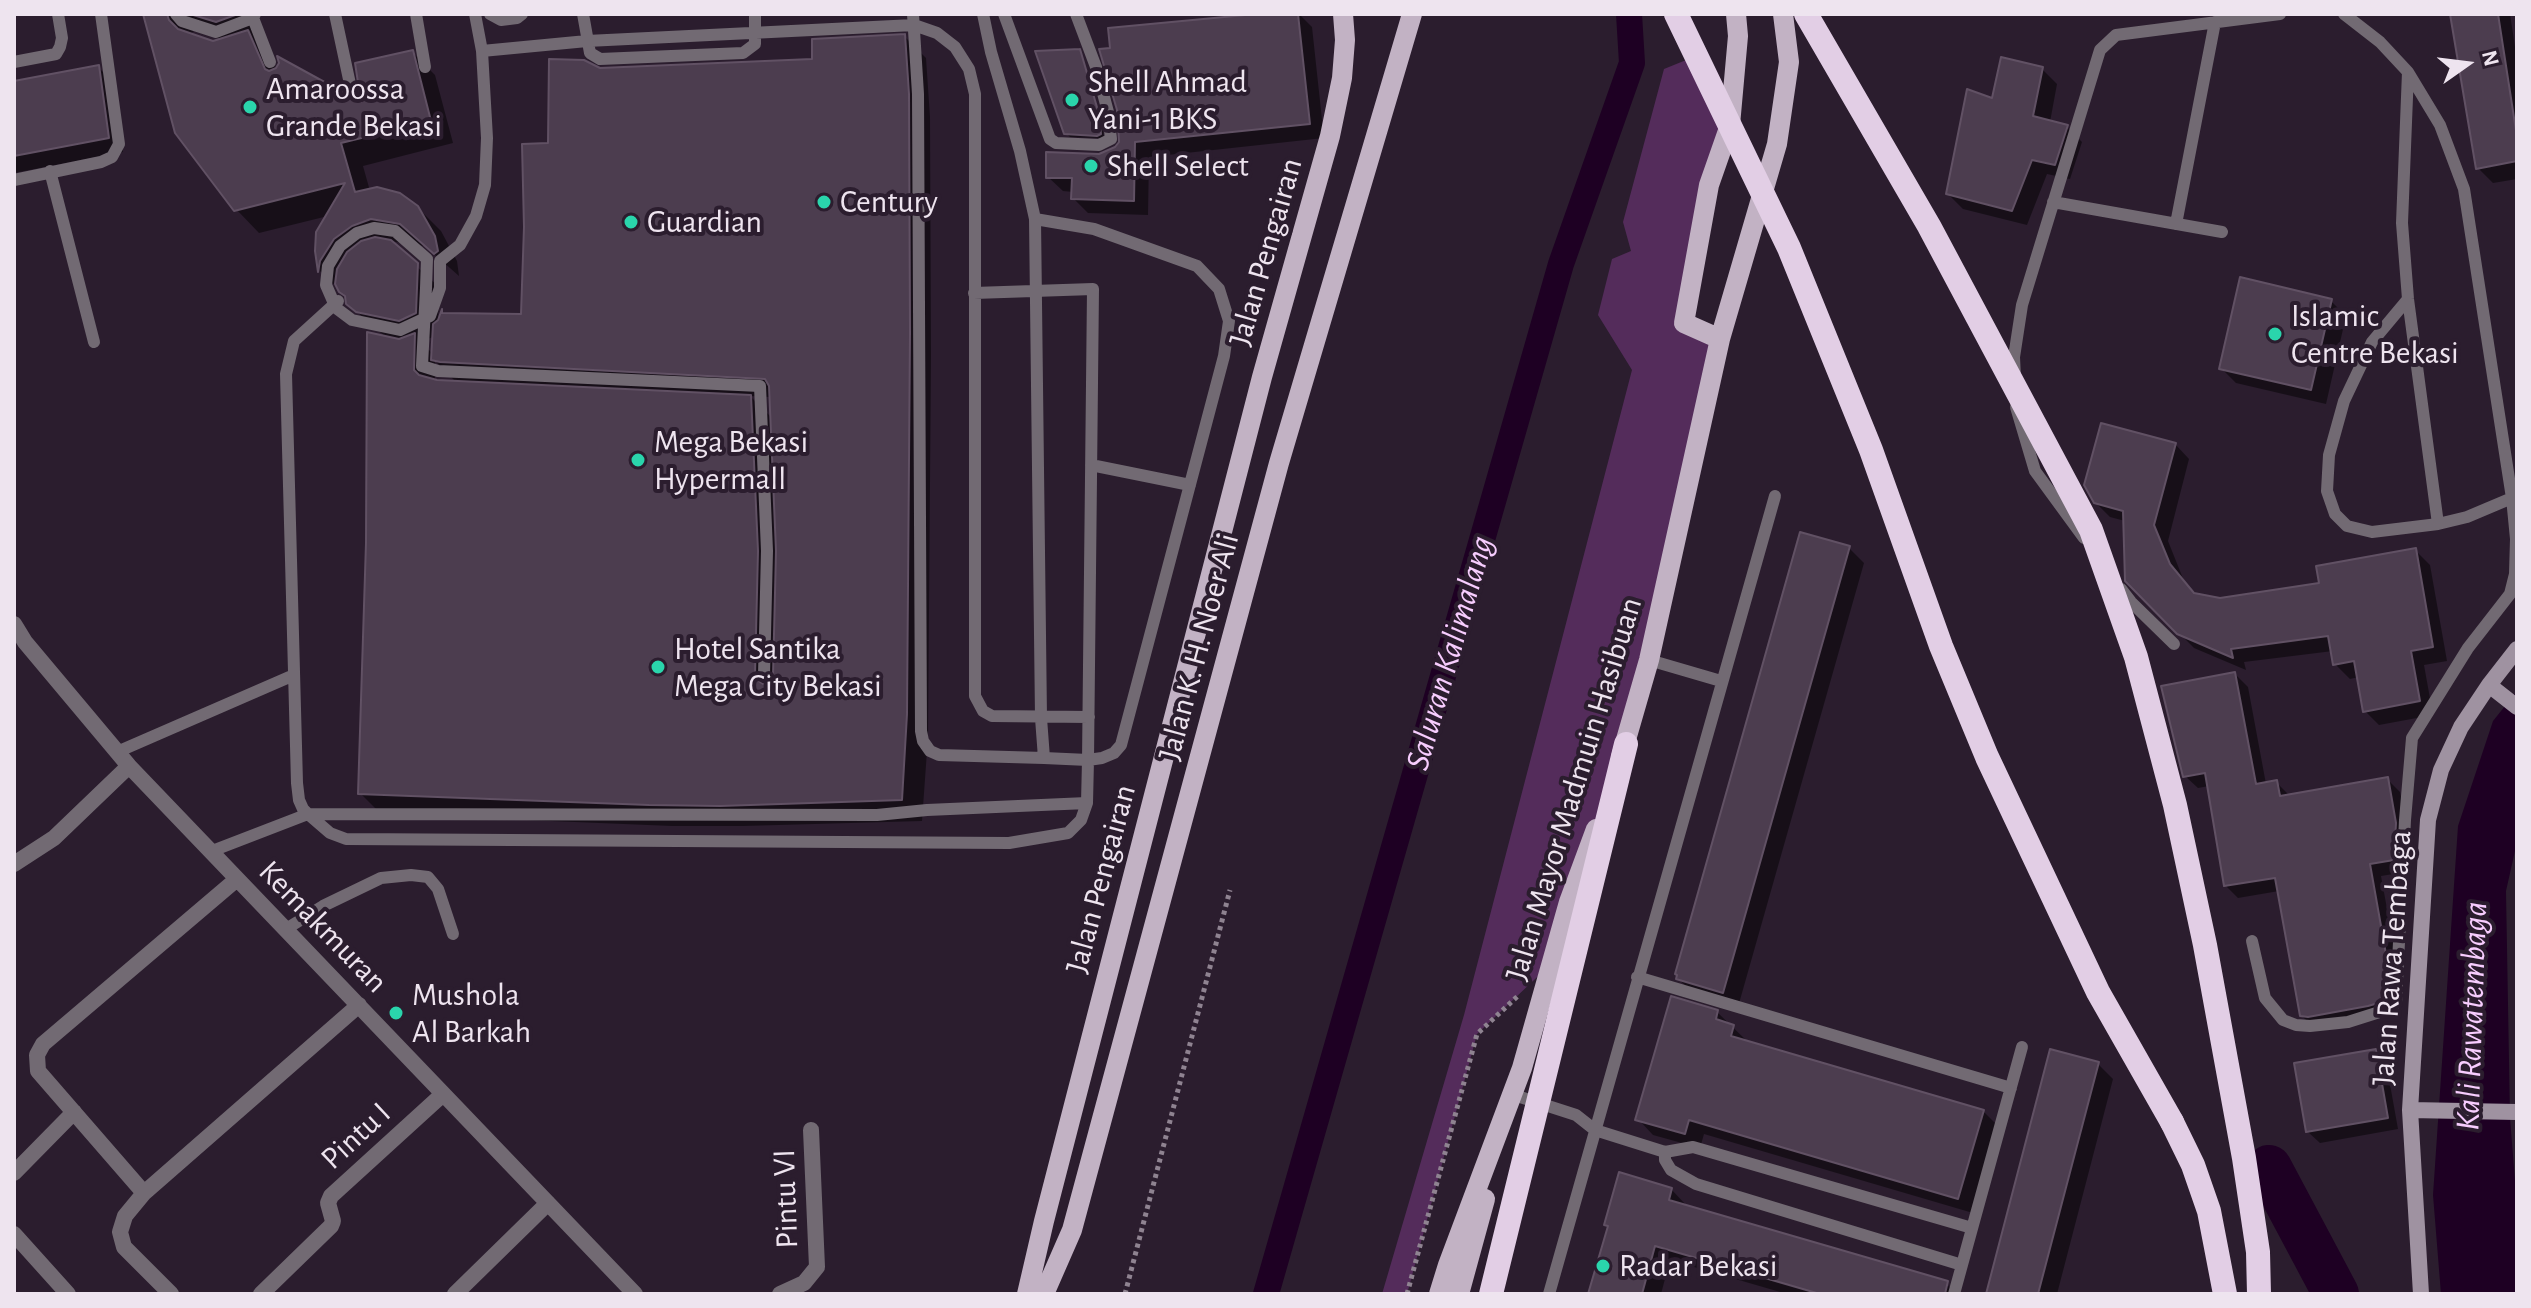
<!DOCTYPE html>
<style>
body{margin:0}
#map{position:relative;width:2531px;height:1308px;overflow:hidden;background:#2b1d2e;font-family:"Alegreya Sans",sans-serif}
canvas{display:block}
.frame{position:absolute;inset:0;border:16px solid #eee4ef;pointer-events:none}
.north{position:absolute;left:2427px;top:24px;width:80px;height:80px;-webkit-text-stroke:6px #2b1d2e;paint-order:stroke;rotate:76deg;font-size:22px;font-weight:700;line-height:32px;text-align:center;color:#eee4ef}
.north::after{content:'';display:block;margin:auto;width:28px;height:36px;background:#eee4ef;clip-path:polygon(50% 0,100% 100%,50% 72%,0 100%)}
</style>
<div id="map">
<canvas width="2531" height="1308"></canvas>
<div class="frame"></div>
<div class="north">N</div>
</div>
<script>
const ctx = document.querySelector('canvas').getContext('2d');
ctx.lineJoin = 'round';
function paint(path, color) { ctx.fillStyle = color; ctx.fill(path, 'evenodd'); }
const shape = rows => new Path2D(rows.map(r => 'M' + r).join(''));
function stroke(path, color, width, dash) { ctx.strokeStyle = color; ctx.lineWidth = width; ctx.lineCap = dash ? 'butt' : 'round'; ctx.setLineDash(dash || []); ctx.stroke(path); }
function drawText(font, color, halo, rows, align = 'center') {
  ctx.font = font + ' "Alegreya Sans",sans-serif'; ctx.lineWidth = 8; ctx.setLineDash([]); ctx.textBaseline = 'middle'; ctx.strokeStyle = halo; ctx.fillStyle = color; for (const [text, x, y, turn = 0] of rows) {
    ctx.save(); ctx.translate(x, y); ctx.rotate((+turn || 0) * Math.PI / 180); ctx.textAlign = isNaN(turn) ? turn : align; if (halo) ctx.strokeText(text, 0, 0); ctx.fillText(text, 0, 0); ctx.restore();
  }
}
paint(shape([
 [1696,56,1730,125,1684,323,1720,339,1649,660,1552,963,1477,1034,1407,1294,1382,1294,1464,1015,1632,370,1598,315,1612,259,1631,251,1623,222,1664,69]
]), '#542c5b');
paint(shape([
 [2517,691,2517,842,2506,891,2510,1118,2517,1206,2517,1294,2441,1294,2433,1195,2458,826,2493,721]
]), '#1e0023');
paint(shape([
 [145,14,255,14,264,36,255,39,270,55,277,71,363,105,412,52,435,75,453,143,363,166,370,191,417,207,441,231,457,261,459,276,425,246,389,241,439,287,438,324,523,316,550,145,600,70,814,61,904,36,926,58,930,117,931,355,928,737,922,821,743,826,672,826,381,814,360,793,387,338,348,304,347,297,320,271,317,251,328,216,259,233,236,209],
 [199,27,213,36,224,40,214,43,189,35],
 [435,336,434,355,421,342],
 [435,361,457,383,435,382],
 [750,396,770,397,771,417],
 [1277,14,1299,14,1312,27,1324,138,1149,157,1148,215,1088,213,1073,198,1073,192,1063,191,1048,177,1116,149],
 [2452,14,2510,14,2517,60,2517,179,2493,183,2478,168],
 [1079,51,1082,55,1101,118,1104,137,1101,138,1070,137,1066,133],
 [98,67,114,83,123,152,14,173,14,83],
 [2042,69,2057,84,2050,122,2067,127,2082,142,2070,179,2047,174,2027,225,1963,209,1948,194,1993,101],
 [2331,301,2346,316,2326,404,2236,383,2221,368],
 [2175,444,2189,459,2168,541,2184,581,2196,595,2220,600,2321,585,2415,550,2430,565,2447,661,2424,665,2433,715,2379,725,2365,711,2359,677,2350,679,2335,664,2333,651,2244,662,2246,670,2194,648,2127,580,2125,521,2110,517,2095,502],
 [1849,548,1864,563,1738,1007,1693,994,1678,978],
 [2235,674,2248,687,2266,784,2276,782,2290,796,2387,779,2400,792,2408,837,2406,872,2381,876,2401,985,2399,1011,2381,1018,2314,1028,2301,1015,2279,891,2238,898,2226,886,2209,786,2198,788,2185,776],
 [1717,1012,1748,1042,1983,1111,1998,1126,1973,1213,1704,1134,1700,1148,1653,1135,1638,1119],
 [2375,1051,2386,1062,2398,1129,2320,1143,2308,1132],
 [2098,1064,2113,1079,2057,1294,1988,1294],
 [1671,1189,1686,1205,1685,1207,1945,1283,1957,1294,1787,1294,1670,1260,1661,1294,1590,1294]
]), '#0007');
stroke(shape([
 [1266,1294,1561,264,1632,63,1629,14]
]), '#1e0023', 26);
stroke(shape([
 [2269,1168,2336,1294]
]), '#1e0023', 46);
const building = shape([
 [143,14,167,14,169,20,178,29,213,41,248,30,265,69,269,71,276,68,279,63,277,56,361,102,355,63,413,50,431,121,341,143,355,192,377,187,400,193,418,206,435,236,438,251,434,254,400,224,371,219,352,226,334,239,320,261,318,272,315,251,316,232,345,183,234,211,175,133,143,14],
 [190,14,238,14,216,22,190,14],
 [1256,14,1298,14,1310,124,1135,142,1134,201,1071,199,1072,178,1046,178,1046,152,1099,154,1115,147,1119,142,1117,110,1099,49,1110,48,1108,28,1256,14],
 [2450,14,2498,14,2517,137,2517,161,2476,169,2450,14],
 [905,34,909,94,910,332,907,714,902,800,720,806,649,805,358,794,366,543,367,332,399,339,415,333,414,370,419,375,437,380,751,395,758,551,755,675,757,680,763,684,769,682,773,676,776,551,769,386,765,379,440,362,431,360,433,324,438,320,442,309,442,313,521,314,524,227,522,144,548,143,549,59,584,60,600,68,812,59,812,39,905,34],
 [1080,49,1099,114,1101,134,1097,136,1064,134,1035,51,1080,49],
 [2001,57,2043,67,2033,116,2068,125,2055,165,2032,160,2012,211,1946,194,1967,89,1992,98,2001,57],
 [99,65,109,138,14,156,14,81,99,65],
 [375,237,391,240,418,263,416,313,399,321,356,312,346,304,345,296,339,292,335,284,337,269,347,252,361,241,375,237],
 [2240,277,2332,299,2311,390,2219,369,2240,277],
 [2101,423,2176,443,2154,525,2170,564,2194,593,2220,598,2319,583,2316,566,2416,548,2433,647,2411,651,2420,701,2363,712,2354,661,2333,665,2328,636,2231,649,2233,658,2177,634,2125,581,2123,511,2094,503,2084,485,2101,423],
 [1800,532,1850,546,1723,993,1676,979,1677,975,1675,974,1800,532],
 [2235,672,2256,784,2277,780,2280,796,2388,777,2396,823,2394,860,2370,864,2389,971,2387,999,2385,1001,2368,1006,2308,1017,2300,1016,2275,878,2224,886,2205,773,2183,777,2161,686,2235,672],
 [1671,996,1718,1010,1716,1019,1734,1025,1731,1036,1984,1110,1958,1199,1689,1120,1685,1134,1635,1120,1671,996],
 [2050,1049,2099,1062,2038,1294,1986,1294,2050,1049],
 [2376,1049,2388,1118,2306,1132,2294,1063,2376,1049],
 [1619,1172,1672,1188,1669,1200,1948,1281,1945,1294,1820,1294,1655,1246,1642,1294,1588,1294,1608,1226,1604,1225,1619,1172]
]);
paint(building, '#4c3d4f');
stroke(building, '#615164', 2);
stroke(shape([
 [1125,1294,1230,890],
 [1407,1294,1477,1034,1520,994]
]), '#8f8391', 5, [4, 4]);
stroke(shape([
 [176,14,182,21,216,32,253,18,255,14],
 [335,14,350,84],
 [416,14,425,67],
 [475,14,482,51],
 [490,14,501,20,517,18,522,14],
 [583,14,590,53,600,59,743,53,755,44,755,14],
 [913,14,918,94,921,731,923,741,930,751,939,755,1044,758,1041,718,1035,219],
 [1004,14,1050,139,1056,143,1099,145,1111,139,1108,112,1096,67,1076,14],
 [2344,14,2380,42,2408,72,2440,125,2464,189,2512,498,2467,517,2438,524,2372,532,2347,526,2335,514,2327,491,2329,455,2344,401,2372,342,2408,299],
 [253,18,270,62],
 [14,62,56,54,60,47,62,38,58,14],
 [2408,72,2402,223,2408,299,2438,524],
 [50,171,94,342],
 [14,180,101,162,112,157,119,144,101,14],
 [2053,202,2222,232],
 [2176,224,2215,22],
 [974,293,1093,289,1088,760,1044,758],
 [338,301,294,341,286,374,297,783,299,800,303,809,308,814,877,815,927,810,1087,803],
 [2015,377,2014,357,2022,305,2100,50,2116,35,2280,14],
 [2016,407,2035,471,2084,538],
 [1091,465,1190,485],
 [2121,589,2131,602,2174,644],
 [1649,660,1721,681],
 [764,675,767,551,760,386,438,371,422,366,426,288,427,259,395,231,374,228,357,233,340,246,328,266,326,285,336,308,352,320,400,330,430,316,440,288,440,261,460,245,476,216,485,185,487,138,482,51,587,41,914,25,937,33,955,47,969,69,975,94,975,696,983,711,992,716,1089,717],
 [117,752,294,675],
 [212,851,308,814,330,833,346,839,1009,843,1068,833,1081,820,1087,803,1088,760,1102,758,1114,753,1121,745,1224,356,1229,321,1219,289,1197,266,1094,229,1035,219,1020,151,991,52,983,14],
 [286,929,323,906,381,878,411,875,428,877,438,889,453,934],
 [2252,941,2265,998,2283,1020,2296,1025,2310,1026,2348,1022,2389,1009,2396,1003,2405,820,2412,738,2468,648,2510,594,2515,574,2516,539,2512,498],
 [1637,977,2011,1088],
 [1514,1095,1576,1115,1595,1130,1665,1152,1693,1147,1972,1228],
 [1665,1152,1665,1160,1671,1170,1696,1184,1962,1265],
 [1549,1294,1775,496],
 [1954,1294,2022,1047]
]), '#726a73', 12);
stroke(shape([
 [14,624,25,642,129,766,635,1294],
 [14,864,54,838,129,766],
 [14,1173,74,1112],
 [144,1193,38,1071,37,1055,43,1044,237,879],
 [14,1234,68,1294],
 [171,1294,124,1247,120,1232,125,1216,144,1193,359,1005],
 [261,1294,331,1226,333,1221,328,1203,331,1196,443,1094],
 [455,1294,548,1203],
 [780,1294,804,1283,817,1267,811,1130]
]), '#726a73', 16);
stroke(shape([
 [2489,685,2517,707],
 [2410,1110,2517,1112],
 [2421,1294,2410,1110,2428,820,2441,770,2461,727,2489,685,2517,649]
]), '#9f92a1', 16);
stroke(shape([
 [1720,339,1777,144,1789,62,1783,14],
 [1621,757,1649,660,1720,339,1684,323,1709,185,1730,125,1738,36,1736,14],
 [1027,1294,1044,1221,1262,377,1330,136,1342,78,1345,40,1343,14],
 [1044,1294,1072,1230,1279,463,1412,14],
 [1439,1294,1448,1265,1522,1068,1569,902,1596,829],
 [1459,1294,1485,1199]
]), '#c2b2c4', 20);
stroke(shape([
 [2172,1122,2193,1165,2209,1211,2225,1294],
 [1491,1294,1626,744]
]), '#e2cee5', 24);
stroke(shape([
 [1676,14,1789,248,1871,450,1941,646,1987,757,2098,992,2172,1122],
 [1806,14,1929,226,2091,530,2136,657,2175,805,2205,945,2244,1158,2258,1252,2259,1294]
]), '#e2cee5', 24);
for (const [x, y, r, color] of [
 [1072,100,8,"#2ad5ac"],
 [250,107,8,"#2ad5ac"],
 [1091,166,8,"#2ad5ac"],
 [824,202,8,"#2ad5ac"],
 [631,222,8,"#2ad5ac"],
 [2275,334,8,"#2ad5ac"],
 [638,460,8,"#2ad5ac"],
 [658,667,8,"#2ad5ac"],
 [396,1013,8,"#2ad5ac"],
 [1603,1266,8,"#2ad5ac"]
]) { const dot = new Path2D(); dot.arc(x, y, r, 0, 2 * Math.PI); ctx.fillStyle = color; ctx.fill(dot); stroke(dot, '#2b1d2e', 3); }
drawText('32px', '#eee4ef', '#2b1d2e', [
 ["Shell Ahmad",1088,82],
 ["Yani-1 BKS",1088,119],
 ["Amaroossa",266,89],
 ["Grande Bekasi",266,126],
 ["Shell Select",1107,166],
 ["Century",840,202],
 ["Guardian",647,222],
 ["Islamic",2291,316],
 ["Centre Bekasi",2291,353],
 ["Mega Bekasi",654,442],
 ["Hypermall",654,479],
 ["Hotel Santika",674,649],
 ["Mega City Bekasi",674,686],
 ["Mushola",412,995],
 ["Al Barkah",412,1032],
 ["Radar Bekasi",1619,1266]
], 'left');
drawText('32px', '#eee4ef', '#2b1d2e', [
 ["Jalan Pengairan",1266,252,-74],
 ["Jalan K. H. Noer Ali",1199,647,-75],
 ["Jalan Mayor Madmuin Hasibuan",1574,789,-73],
 ["Jalan Pengairan",1101,879,-75],
 ["Kemakmuran",323,927,46],
 ["Jalan Rawa Tembaga",2392,958,-86],
 ["Pintu I",356,1136,-43],
 ["Pintu VI",786,1199,-92]
]);
drawText('italic 34px', '#f7cdfe', '#2b1d2e', [
 ["Saluran Kalimalang",1450,653,-74],
 ["Kali Rawatembaga",2472,1016,-88]
]);
</script>
